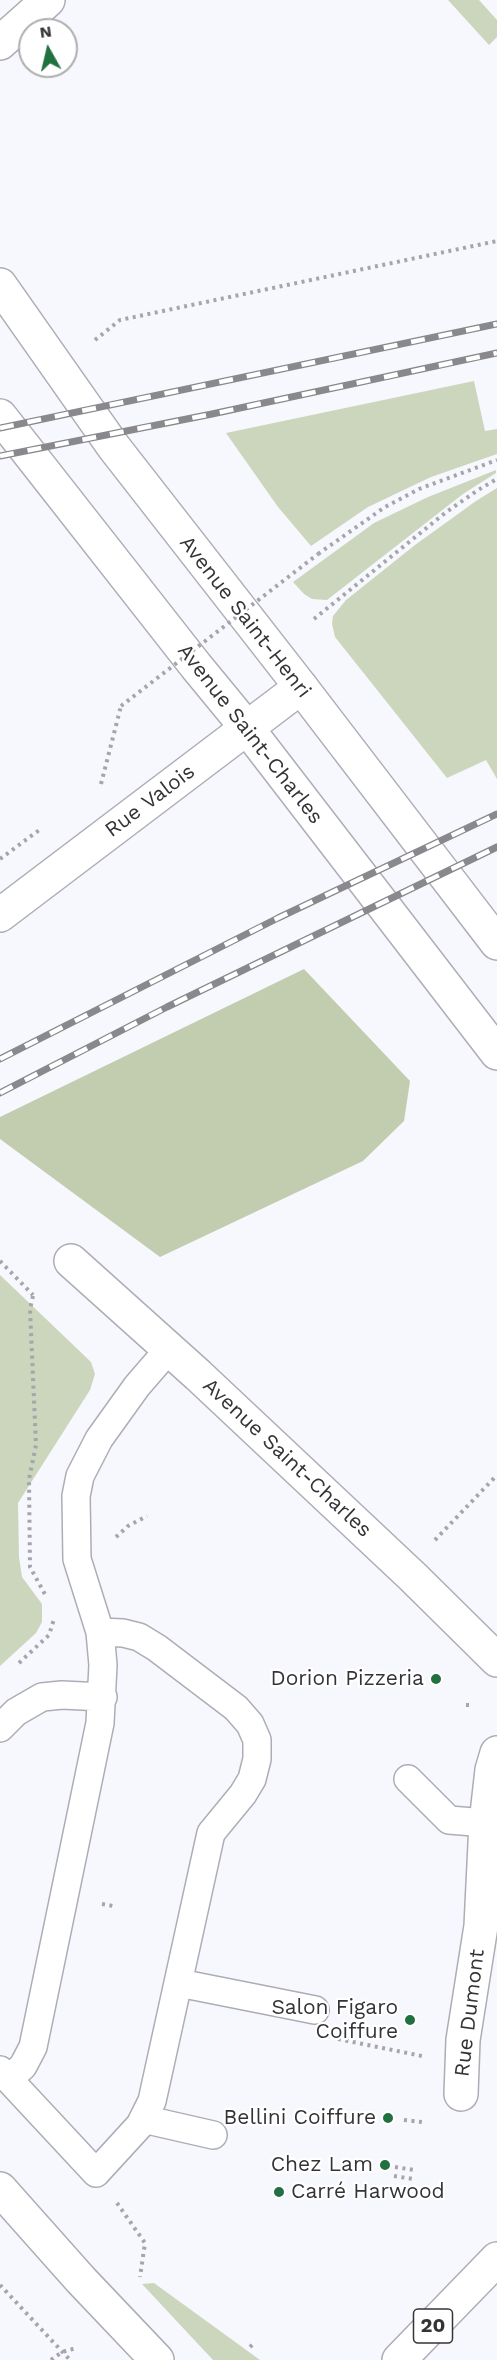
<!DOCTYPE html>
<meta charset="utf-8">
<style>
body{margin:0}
#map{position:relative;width:497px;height:2360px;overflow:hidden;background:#f7f7fe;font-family:"Work Sans",sans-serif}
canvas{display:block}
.north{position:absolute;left:18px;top:18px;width:60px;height:60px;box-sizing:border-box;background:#fff;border:2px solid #aeaeaf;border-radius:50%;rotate:352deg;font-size:16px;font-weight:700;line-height:24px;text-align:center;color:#343437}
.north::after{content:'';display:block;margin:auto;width:21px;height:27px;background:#217040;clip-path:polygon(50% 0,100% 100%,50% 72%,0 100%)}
</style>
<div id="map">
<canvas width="497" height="2360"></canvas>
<div class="north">N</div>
</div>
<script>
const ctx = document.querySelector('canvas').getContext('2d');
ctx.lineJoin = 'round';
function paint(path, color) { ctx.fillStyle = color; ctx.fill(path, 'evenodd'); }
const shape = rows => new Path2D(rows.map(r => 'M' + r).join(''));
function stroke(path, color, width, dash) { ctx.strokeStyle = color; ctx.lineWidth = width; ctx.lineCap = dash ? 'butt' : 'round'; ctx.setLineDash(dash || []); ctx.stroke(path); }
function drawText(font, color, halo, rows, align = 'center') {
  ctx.font = font + ' "Work Sans",sans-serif'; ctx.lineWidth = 4.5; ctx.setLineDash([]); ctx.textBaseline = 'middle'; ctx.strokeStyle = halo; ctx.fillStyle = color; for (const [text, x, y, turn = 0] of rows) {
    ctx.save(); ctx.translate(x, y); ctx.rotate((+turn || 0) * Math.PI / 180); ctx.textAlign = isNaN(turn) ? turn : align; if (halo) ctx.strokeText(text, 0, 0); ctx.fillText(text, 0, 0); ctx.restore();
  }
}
paint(shape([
 [448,0,479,0,497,20,497,37,489,45],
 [474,381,485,431,497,429,497,454,431,477,368,507,311,546,278,507,226,433],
 [496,470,496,473,463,494,327,600,312,599,304,594,293,582,374,523,428,497],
 [497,488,497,779,486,760,447,778,335,637,332,624,333,616,346,600,415,545,476,501],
 [0,1275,91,1362,95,1374,90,1390,18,1503,19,1557,22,1577,42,1604,42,1622,36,1633,0,1666],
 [154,2283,260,2360,213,2360,142,2284]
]), '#ccd6bd');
paint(shape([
 [304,969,410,1081,404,1121,363,1161,160,1257,0,1139,0,1117]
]), '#c2cdb0');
const service = shape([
 [0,1728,16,1712,42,1697,62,1695,103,1697],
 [408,1779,449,1820,486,1823],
 [179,1983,315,2010],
 [0,2070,96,2173,140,2125,152,2101,211,1833,243,1794,252,1779,257,1759,257,1740,250,1724,236,1708,157,1648,139,1637,123,1633,100,1632],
 [9,2079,23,2066,33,2047,100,1723,103,1665,100,1632,77,1559,76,1496,80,1476,99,1439,137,1386,169,1349],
 [143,2119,213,2135]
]);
const minor = shape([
 [0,43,48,0],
 [71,1261,198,1375,413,1577,497,1660],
 [0,2189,81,2280,157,2360]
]);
const tertiary = shape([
 [0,915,301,687],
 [461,2094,463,2040,481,1926,486,1823,492,1770,497,1753]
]);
const secondary = shape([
 [0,285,113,446,301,687,497,943],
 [0,416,196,666,247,728,497,1053]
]);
const trunk = shape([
 [399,2360,497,2259]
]);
stroke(service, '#aeadb6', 30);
stroke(minor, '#aeadb6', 36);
stroke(tertiary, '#aeadb6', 36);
stroke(secondary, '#aeadb6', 36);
stroke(trunk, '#aeadb6', 36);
stroke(shape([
 [95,340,120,320,497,241],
 [318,554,385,507,419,489,497,460],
 [314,619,445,513,478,490,497,479],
 [101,784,121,706],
 [0,859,42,828],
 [0,1261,33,1295],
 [33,1296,30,1309,36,1445,29,1479,30,1567,47,1598],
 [116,1537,128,1526,147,1516],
 [435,1540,497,1475],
 [19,1663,49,1635,54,1619],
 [466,1705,472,1705],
 [102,1904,113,1906],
 [338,2039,422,2056],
 [404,2120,422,2122],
 [395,2167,414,2170],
 [394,2176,413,2179],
 [117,2203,145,2243,140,2277],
 [0,2285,70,2360],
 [250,2347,254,2343],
 [51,2360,62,2352,76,2348]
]), '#a5a5ab', 4, [3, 4.5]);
stroke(service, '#fff', 27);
stroke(minor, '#fff', 33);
stroke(tertiary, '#fff', 33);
stroke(secondary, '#fff', 33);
stroke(trunk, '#fff', 33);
const rail = shape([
 [0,428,497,324],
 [0,456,212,414,497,353],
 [0,1059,278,918,497,814],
 [0,1093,167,1007,497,847]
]);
stroke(rail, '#89898d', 7);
stroke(rail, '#fff', 4.5, [14]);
stroke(shape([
 [121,706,318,554]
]), '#a5a5ab', 4, [3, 4.5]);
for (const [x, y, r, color] of [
 [436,1679,6,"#217040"],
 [410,2020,6,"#217040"],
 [388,2118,6,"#217040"],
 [385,2165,6,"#217040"],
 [279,2192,6,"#217040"]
]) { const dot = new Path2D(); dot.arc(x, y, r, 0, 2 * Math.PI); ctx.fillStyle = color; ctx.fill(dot); stroke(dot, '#fff', 2); }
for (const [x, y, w] of [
 [433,2326,39]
]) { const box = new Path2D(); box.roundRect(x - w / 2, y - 17, w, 34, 4.5); ctx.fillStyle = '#fff'; ctx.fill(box); stroke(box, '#343437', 1.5); }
drawText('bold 20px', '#343437', null, [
 ["20",433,2326]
]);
drawText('21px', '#343437', '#fff', [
 ["Avenue Saint-Henri",245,617,52],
 ["Avenue Saint-Charles",250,734,52],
 ["Rue Valois",150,801,-37],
 ["Avenue Saint-Charles",287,1458,43],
 ["Rue Dumont",470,2013,-83]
]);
drawText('21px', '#343437', '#fff', [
 ["Dorion Pizzeria",424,1679],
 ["Salon Figaro",398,2008],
 ["Coiffure",398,2032],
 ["Bellini Coiffure",376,2118],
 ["Chez Lam",373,2165],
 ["Carré Harwood",291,2192,"left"]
], 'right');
</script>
